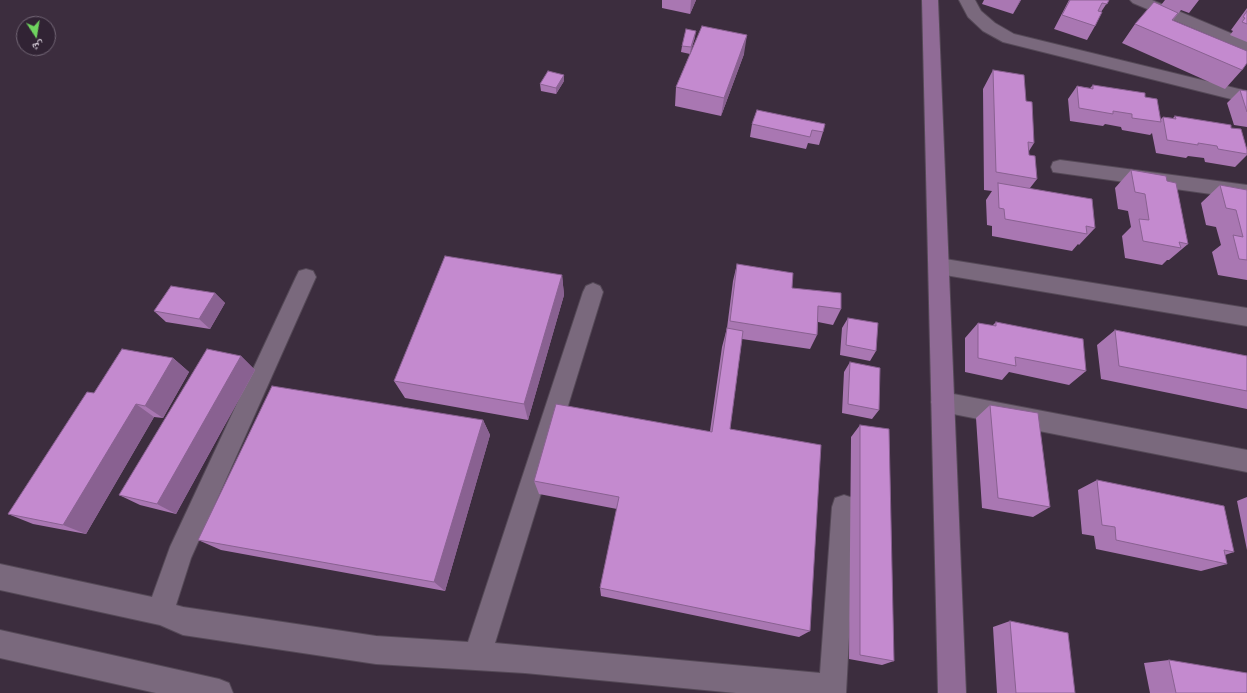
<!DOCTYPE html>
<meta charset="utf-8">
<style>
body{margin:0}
#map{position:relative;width:1247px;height:693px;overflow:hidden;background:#3c2d3e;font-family:Montserrat,"Noto Naskh Arabic",sans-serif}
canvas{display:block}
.north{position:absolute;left:16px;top:16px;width:40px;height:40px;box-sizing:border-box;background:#312334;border:1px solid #736776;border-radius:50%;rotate:168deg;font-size:11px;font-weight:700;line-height:16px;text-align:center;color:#d7ced9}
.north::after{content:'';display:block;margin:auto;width:14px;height:18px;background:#6fd35f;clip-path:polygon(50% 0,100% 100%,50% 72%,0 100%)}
</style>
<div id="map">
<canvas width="1247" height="693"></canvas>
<div class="north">ش</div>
</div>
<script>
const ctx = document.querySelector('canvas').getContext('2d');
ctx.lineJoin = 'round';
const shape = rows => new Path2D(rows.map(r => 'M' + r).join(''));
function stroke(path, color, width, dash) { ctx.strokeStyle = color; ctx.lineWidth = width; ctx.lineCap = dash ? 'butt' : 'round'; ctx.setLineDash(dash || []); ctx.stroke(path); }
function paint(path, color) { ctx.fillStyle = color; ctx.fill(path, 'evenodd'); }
const minor = shape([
 [959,0,975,0,981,11,995,23,1014,34,1247,91,1247,103,1003,42,983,31,968,17,959,0],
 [1130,0,1152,0,1247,40,1247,51,1133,3,1130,0],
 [1060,160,1247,185,1247,199,1053,172,1051,167,1053,162,1060,160],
 [939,258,1247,308,1247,326,939,274,932,272,929,266,932,260,939,258],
 [306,269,313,271,316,277,191,558,176,605,183,607,376,636,468,642,583,292,586,286,593,283,600,286,603,292,495,643,820,673,832,507,835,498,844,495,853,498,856,507,846,693,736,693,525,673,376,664,183,635,160,625,0,590,0,564,152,597,170,547,296,277,299,271,306,269],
 [943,392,1247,450,1247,472,943,412,935,409,931,402,935,395,943,392],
 [0,630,219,679,229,683,233,693,156,693,0,658,0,630]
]);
const major = shape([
 [922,0,938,0,966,693,938,693,922,0]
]);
stroke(minor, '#554957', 2);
stroke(major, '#554957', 2);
paint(minor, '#7a697d');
paint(major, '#906b96');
paint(shape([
 [662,0,696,0,690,14,662,8],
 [984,0,1021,0,1013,14,982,4],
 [1069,0,1109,0,1101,12,1095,26,1087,40,1054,29],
 [1165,0,1199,0,1189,13,1181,10,1173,20,1242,70,1225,89,1122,43,1135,24,1161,5],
 [1247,8,1247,42,1230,35,1233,31,1231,30],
 [695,37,690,54,744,54,721,116,675,106,676,87,690,54,681,52,682,46],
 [993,70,1026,101,1034,143,1029,151,1029,155,1037,179,1030,188,1095,228,1079,245,1078,244,1072,251,992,236,992,226,987,225,986,200,992,191,984,190,983,89],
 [564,81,556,94,541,91,540,84],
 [1093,85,1145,97,1161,119,1163,117,1173,118,1175,116,1231,128,1247,150,1247,155,1235,167,1205,162,1204,158,1188,156,1186,158,1156,153,1152,133,1150,135,1122,130,1121,127,1105,124,1103,126,1070,121,1068,99,1077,86,1090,88],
 [1240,90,1247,91,1247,127,1234,125,1227,103],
 [757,110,823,132,819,145,808,143,806,149,750,137,752,124],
 [1131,170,1167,181,1188,244,1169,260,1167,260,1162,265,1125,258,1122,236,1131,227,1128,211,1118,209,1115,188],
 [1220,185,1247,190,1247,280,1218,275,1212,252,1221,245,1216,227,1206,225,1201,203],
 [737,264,841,309,833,325,818,322,817,335,810,349,742,339,730,429,810,631,799,637,601,596,600,588,617,509,539,494,534,481,710,431,722,347,727,328,733,281],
 [562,275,564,295,528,420,405,398,394,381],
 [215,293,225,303,210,329,166,322,154,311],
 [848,318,876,351,870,361,840,355,842,328],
 [996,322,1086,371,1069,385,1009,372,1002,380,965,372,965,338,978,323,992,326],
 [1115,330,1247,356,1247,409,1101,379,1097,345],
 [241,356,255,370,176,514,140,505,119,495],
 [173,358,189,372,163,418,154,417,86,534,33,524,8,514,94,393],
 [850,362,879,410,872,419,842,413,844,372],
 [990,405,1050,507,1033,517,982,508,976,418],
 [483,420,490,435,445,591,221,550,198,540],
 [860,425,894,661,882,665,849,659,851,437],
 [1097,480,1234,552,1225,555,1227,564,1201,571,1096,549,1094,536,1082,534,1078,490],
 [1247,497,1247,550,1237,501],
 [1010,621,1075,693,997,693,993,627],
 [1169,660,1247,693,1150,693,1144,663]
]), '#a977b2');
paint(shape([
 [691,0,696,0,690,14],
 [1020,0,1021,0,1013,14],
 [696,31,695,37,690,54,691,47],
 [747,35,744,54,721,116,724,98],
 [564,75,564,81,556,94,556,88],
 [562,275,564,295,528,420,524,404],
 [215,293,225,303,210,329,199,319],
 [241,356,255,370,176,514,157,504],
 [173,358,189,372,163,418,145,406],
 [136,404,154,417,86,534,63,525],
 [483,420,490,435,445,591,434,582]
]), '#896191');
const building = shape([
 [1070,0,1109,0,1107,4,1102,3,1098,11,1102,12,1095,26,1062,15,1070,0],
 [1154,2,1178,13,1172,20,1247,51,1247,63,1242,70,1135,24,1154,2],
 [1247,11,1247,24,1242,22,1245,18,1243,17,1247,11],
 [702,26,747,35,724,98,676,87,702,26],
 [686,29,696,31,691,47,682,46,686,29],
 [993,70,1024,75,1026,101,1032,102,1034,143,1028,142,1029,155,1035,156,1037,179,996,172,993,70],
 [548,71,564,75,556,88,540,84,548,71],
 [1093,85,1145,93,1145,97,1157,99,1161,122,1132,118,1132,114,1113,111,1113,114,1079,108,1077,86,1093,89,1093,85],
 [1240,90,1247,91,1247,112,1240,90],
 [757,110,825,124,823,132,812,130,810,137,752,124,757,110],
 [1175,116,1231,125,1231,128,1241,129,1247,150,1247,154,1218,149,1217,146,1198,143,1198,145,1167,140,1163,117,1176,119,1175,116],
 [1131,170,1166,176,1167,181,1176,183,1188,244,1179,242,1181,248,1143,241,1139,219,1149,220,1145,194,1135,192,1131,170],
 [998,183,1092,199,1095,228,1086,226,1087,234,1005,219,1004,209,999,208,998,183],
 [1220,185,1247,190,1247,260,1239,259,1233,235,1243,237,1236,210,1226,208,1220,185],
 [445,256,562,275,524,404,394,381,445,256],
 [737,264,793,273,792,288,841,293,841,309,818,306,817,335,730,321,737,264],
 [171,286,215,293,199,319,154,311,171,286],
 [848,318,878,323,876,351,846,345,848,318],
 [996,322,1083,339,1086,371,1015,357,1016,366,978,358,978,323,996,326,996,322],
 [727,328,743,331,730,429,821,445,810,631,600,588,619,497,534,481,556,404,712,432,727,328],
 [1115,330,1247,356,1247,391,1119,366,1115,330],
 [122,349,173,358,145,406,136,404,63,525,8,514,87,392,94,393,122,349],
 [207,349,241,356,157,504,119,495,207,349],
 [850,362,880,368,879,410,848,404,850,362],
 [272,386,483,420,434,582,198,540,272,386],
 [990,405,1038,413,1050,507,998,498,990,405],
 [860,425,889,429,894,661,860,655,860,425],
 [1097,480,1224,506,1234,552,1224,550,1227,564,1116,540,1115,527,1102,525,1097,480],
 [1010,621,1068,633,1075,693,1016,693,1010,621],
 [1169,660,1247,673,1247,693,1176,693,1169,660]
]);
paint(building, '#c48acf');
stroke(building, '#896191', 1);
</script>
